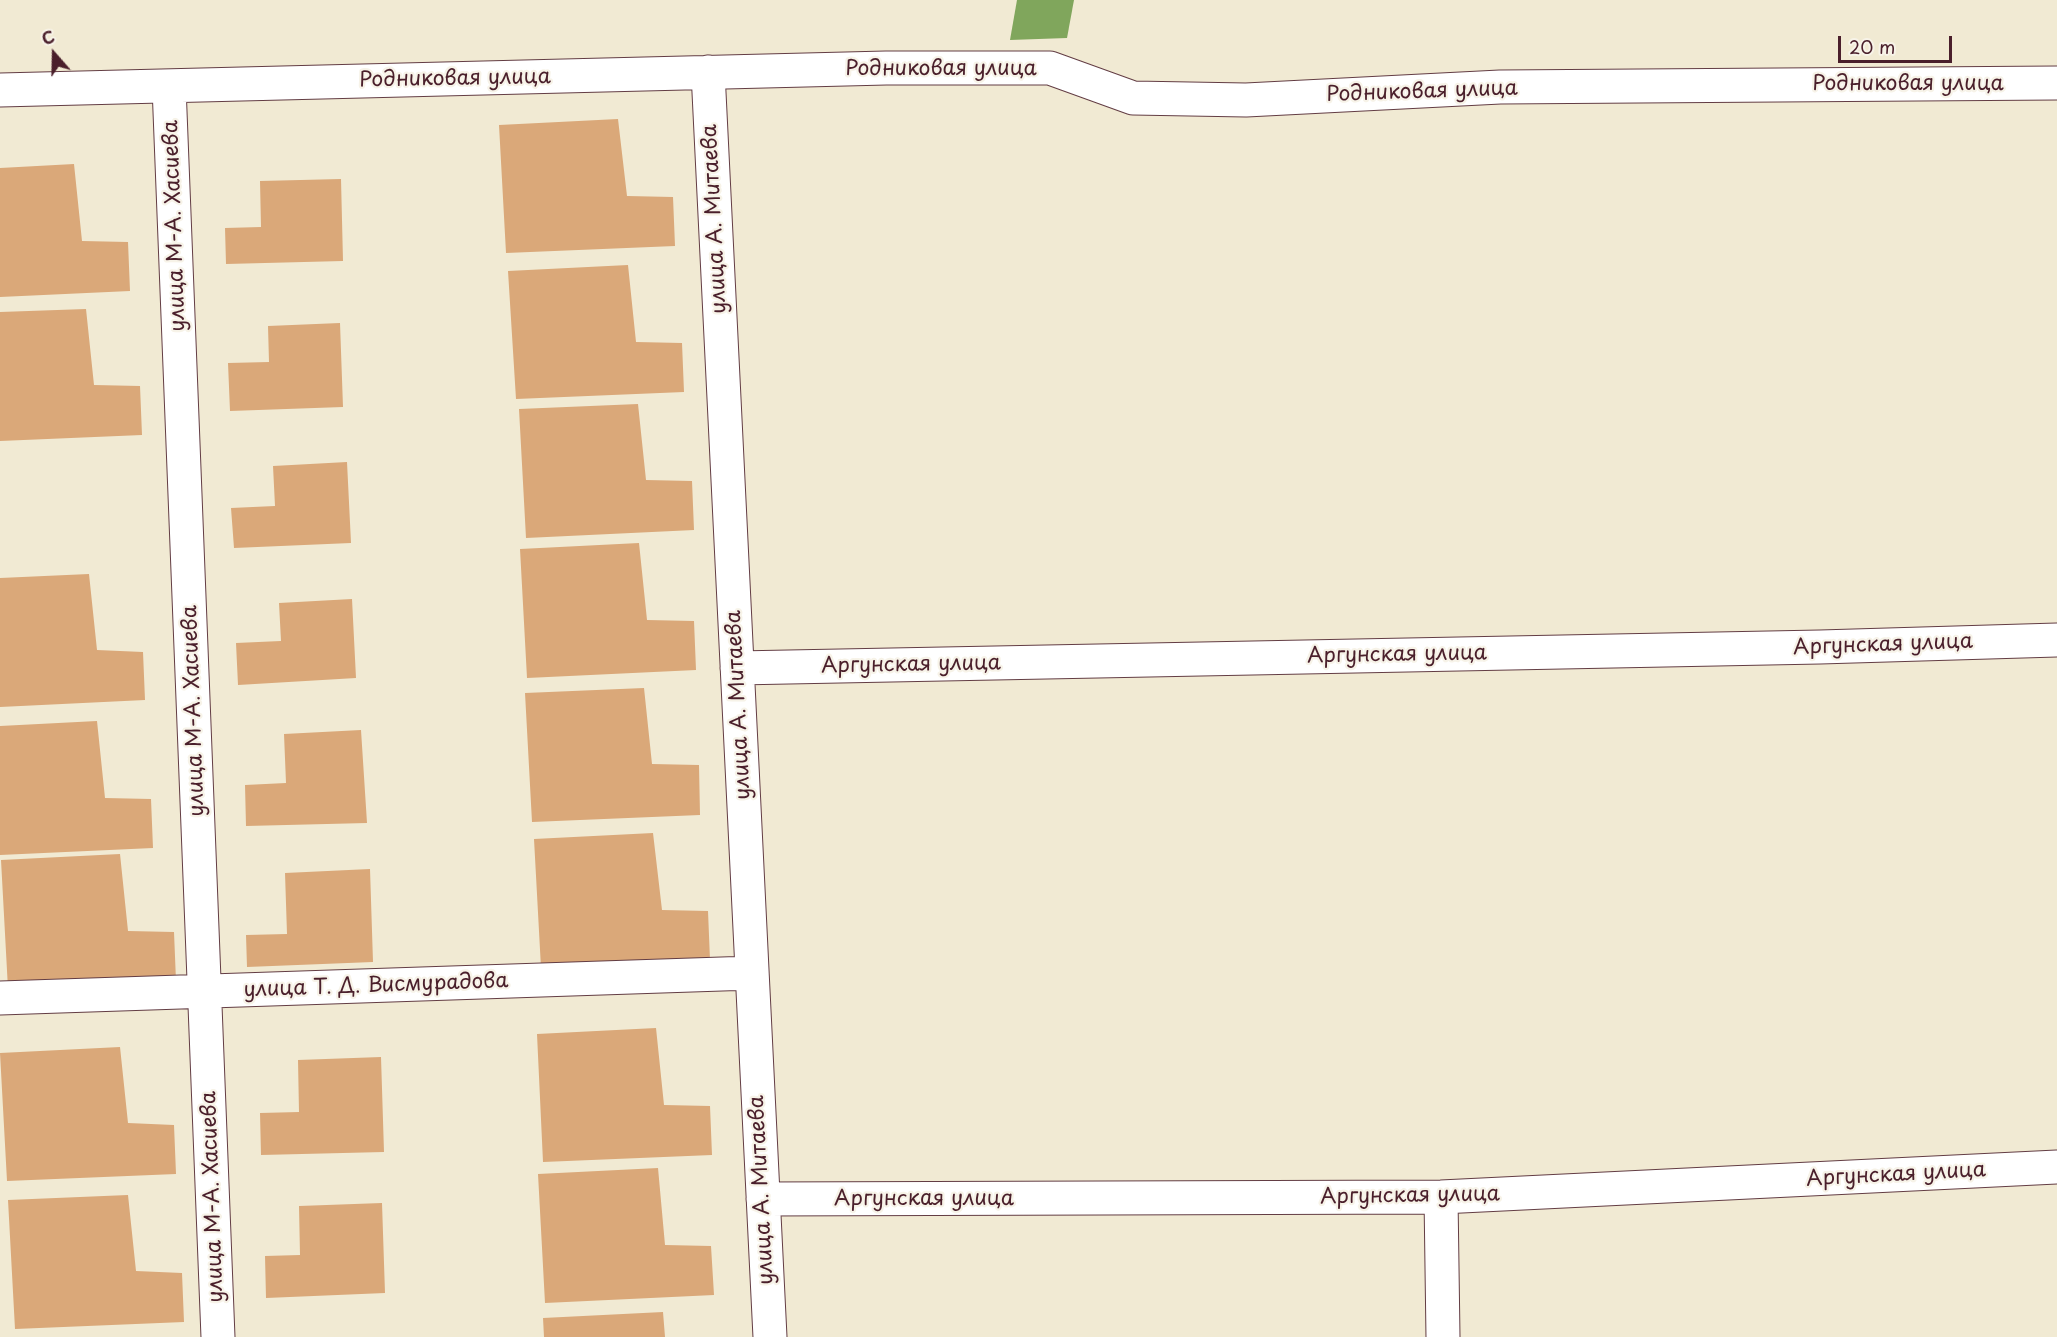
<!DOCTYPE html>
<meta charset="utf-8">
<style>
body{margin:0}
#map{position:relative;width:2057px;height:1337px;overflow:hidden;background:#f1ead3;font-family:"Playpen Sans",sans-serif}
canvas{display:block}
.north{position:absolute;left:24px;top:24px;width:60px;height:60px;-webkit-text-stroke:4px #f7f3e8;paint-order:stroke;rotate:340deg;font-size:16px;font-weight:700;line-height:24px;text-align:center;color:#4a1f2b}
.north::after{content:'';display:block;margin:auto;width:21px;height:27px;background:#4a1f2b;clip-path:polygon(50% 0,100% 100%,50% 72%,0 100%)}
.scale{position:absolute;left:1838px;top:36px;width:114px;height:27px;box-sizing:border-box;border:3px solid #4a1f2b;border-top:0;padding-left:8px;font-size:18px;line-height:21px;white-space:nowrap;color:#4a1f2b;-webkit-text-stroke:4px #f7f3e8;paint-order:stroke}
</style>
<div id="map">
<canvas width="2057" height="1337"></canvas>
<div class="north">С</div>
<div class="scale">20 m</div>
</div>
<script>
const ctx = document.querySelector('canvas').getContext('2d');
ctx.lineJoin = 'round';
function paint(path, color) { ctx.fillStyle = color; ctx.fill(path, 'evenodd'); }
const shape = rows => new Path2D(rows.map(r => 'M' + r).join(''));
function stroke(path, color, width, dash) { ctx.strokeStyle = color; ctx.lineWidth = width; ctx.lineCap = dash ? 'butt' : 'round'; ctx.setLineDash(dash || []); ctx.stroke(path); }
function drawText(font, color, halo, rows, align = 'center') {
  ctx.font = font + ' "Playpen Sans",sans-serif'; ctx.lineWidth = 4.5; ctx.setLineDash([]); ctx.textBaseline = 'middle'; ctx.strokeStyle = halo; ctx.fillStyle = color; for (const [text, x, y, turn = 0] of rows) {
    ctx.save(); ctx.translate(x, y); ctx.rotate((+turn || 0) * Math.PI / 180); ctx.textAlign = isNaN(turn) ? turn : align; if (halo) ctx.strokeText(text, 0, 0); ctx.fillText(text, 0, 0); ctx.restore();
  }
}
paint(shape([
 [1017,0,1074,0,1067,38,1010,40]
]), '#80a65c');
paint(shape([
 [618,119,627,196,673,197,675,246,506,253,499,125],
 [74,164,82,241,128,242,130,291,0,297,0,168],
 [341,179,343,261,226,264,225,228,261,227,260,181],
 [628,265,636,342,682,343,684,392,516,399,508,271],
 [86,309,94,385,140,386,142,435,0,441,0,312],
 [340,323,343,407,230,411,228,363,269,362,268,326],
 [638,404,646,480,692,481,694,530,526,538,519,409],
 [347,462,351,543,234,548,231,508,275,506,273,466],
 [639,543,647,620,694,621,696,670,527,678,520,549],
 [89,574,97,650,143,652,145,700,0,707,0,578],
 [352,599,356,678,238,685,236,643,281,641,279,603],
 [644,688,652,764,699,765,700,815,532,822,525,693],
 [97,721,105,798,151,799,153,848,0,855,0,726],
 [361,730,367,823,246,826,245,785,286,783,284,734],
 [653,833,662,910,708,911,710,960,541,968,534,839],
 [120,854,128,931,174,932,176,981,8,989,1,860],
 [370,869,373,962,247,967,246,935,287,934,285,873],
 [656,1028,664,1105,710,1106,712,1155,543,1162,537,1034],
 [120,1047,128,1123,174,1125,176,1174,7,1181,0,1053],
 [381,1057,384,1152,261,1155,260,1113,299,1112,298,1060],
 [658,1168,665,1245,711,1246,714,1295,545,1303,538,1174],
 [128,1195,136,1271,182,1273,184,1322,15,1329,8,1200],
 [382,1203,385,1293,266,1298,265,1256,300,1255,299,1206],
 [663,1312,665,1337,544,1337,543,1318]
]), '#daa879');
const street = shape([
 [708,72,770,1337],
 [169,86,218,1337],
 [0,90,886,68,1050,68,1133,98,1246,100,1500,87,2057,83],
 [737,668,1820,647,2057,640],
 [0,998,752,973],
 [1441,1197,1443,1337],
 [763,1199,1441,1197,2057,1167]
]);
stroke(street, '#633d44', 35);
stroke(street, '#fff', 33);
drawText('21px', '#4a1f2b', '#f7f3e8', [
 ["Родниковая улица",941,69],
 ["Родниковая улица",455,79,-1],
 ["Родниковая улица",1908,84],
 ["Родниковая улица",1422,92,-2],
 ["улица А. Митаева",715,219,-93],
 ["улица М-А. Хасиева",175,226,-92],
 ["Аргунская улица",1883,645,-2],
 ["Аргунская улица",1397,655,-1],
 ["Аргунская улица",911,665,-1],
 ["улица А. Митаева",739,705,-93],
 ["улица М-А. Хасиева",194,711,-92],
 ["улица Т. Д. Висмурадова",376,986,-2],
 ["Аргунская улица",1896,1175,-3],
 ["улица А. Митаева",762,1190,-93],
 ["Аргунская улица",1410,1196,-1],
 ["улица М-А. Хасиева",213,1197,-92],
 ["Аргунская улица",924,1199]
]);
</script>
